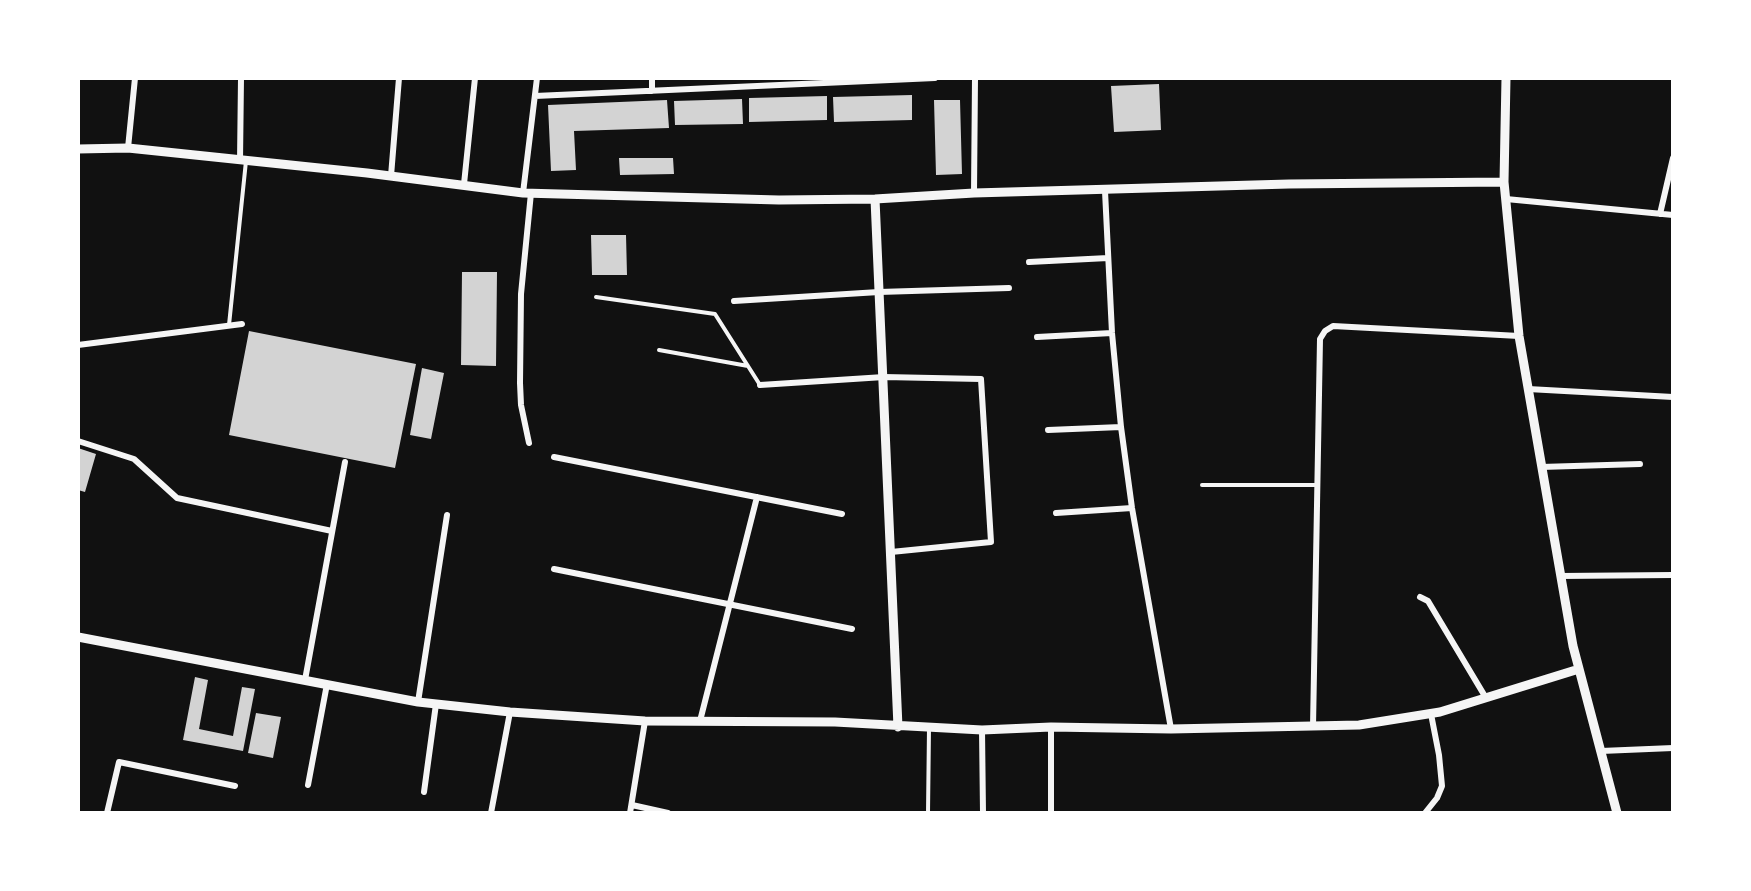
<!DOCTYPE html>
<style>
body{margin:0}
#map{position:relative;width:1751px;height:891px;overflow:hidden;background:#111;font-family:"Fira Sans Condensed",sans-serif}
canvas{display:block}
.frame{position:absolute;inset:0;border:80px solid #fff;pointer-events:none}
</style>
<div id="map">
<canvas width="1751" height="891"></canvas>
<div class="frame"></div>
</div>
<script>
const ctx = document.querySelector('canvas').getContext('2d');
ctx.lineJoin = 'round';
function paint(path, color) { ctx.fillStyle = color; ctx.fill(path, 'evenodd'); }
const shape = rows => new Path2D(rows.map(r => 'M' + r).join(''));
function stroke(path, color, width, dash) { ctx.strokeStyle = color; ctx.lineWidth = width; ctx.lineCap = dash ? 'butt' : 'round'; ctx.setLineDash(dash || []); ctx.stroke(path); }
paint(shape([
 [1159,84,1161,130,1114,132,1111,86],
 [912,95,912,120,834,122,833,97],
 [827,96,827,120,749,122,749,98],
 [742,99,743,124,675,125,674,101],
 [667,100,669,128,574,131,576,170,551,171,548,105],
 [934,100,960,100,962,174,936,175],
 [619,158,673,158,674,174,620,175],
 [591,235,626,235,627,275,592,275],
 [462,272,497,272,496,366,461,365],
 [249,331,416,364,395,468,229,435],
 [422,368,444,373,431,439,410,435],
 [78,448,96,454,85,492,78,490],
 [195,677,208,680,199,729,233,736,242,687,255,689,243,751,183,740],
 [256,713,281,717,273,758,248,753]
]), '#d3d3d3');
stroke(shape([
 [596,297,715,314,760,385],
 [229,325,246,161],
 [659,350,748,366],
 [1202,485,1317,485],
 [928,813,929,728]
]), '#f5f5f5', 4);
stroke(shape([
 [652,78,652,91],
 [535,96,935,78],
 [128,148,135,78],
 [240,161,241,78],
 [391,176,399,78],
 [464,184,475,78],
 [1105,191,1112,333,1121,427,1132,508,1171,729],
 [523,193,537,78],
 [974,193,975,78],
 [1506,199,1673,215],
 [1660,214,1673,158],
 [1029,262,1108,258],
 [734,301,879,292,1009,288],
 [1037,337,1112,333],
 [78,345,242,324],
 [760,385,884,377,981,379,991,542,891,552],
 [1528,389,1673,397],
 [1048,430,1121,427],
 [78,441,134,459,177,498,332,531],
 [529,443,521,405,520,383,521,294,531,193],
 [554,457,842,514],
 [1541,467,1640,464],
 [1056,513,1132,508],
 [554,569,852,629],
 [1560,576,1673,575],
 [1420,597,1428,601,1486,698],
 [305,680,345,462],
 [418,702,447,515],
 [700,721,757,497],
 [1313,727,1320,339,1325,331,1333,326,1519,336],
 [982,730,983,813],
 [1601,751,1673,748],
 [308,785,327,684],
 [424,792,436,704],
 [632,805,668,813],
 [107,813,119,762,235,786],
 [491,813,510,712],
 [630,813,645,721],
 [1051,813,1051,727],
 [1425,813,1437,798,1442,786,1439,755,1431,714]
]), '#f5f5f5', 6);
stroke(shape([
 [1506,78,1504,182,1519,336,1573,646,1617,813],
 [78,149,128,148,367,173,523,193,779,200,875,199,974,193,1289,184,1504,182],
 [875,199,898,727],
 [78,637,418,702,510,712,645,721,835,722,982,730,1051,727,1171,729,1359,725,1440,712,1579,669]
]), '#f5f5f5', 9);
</script>
